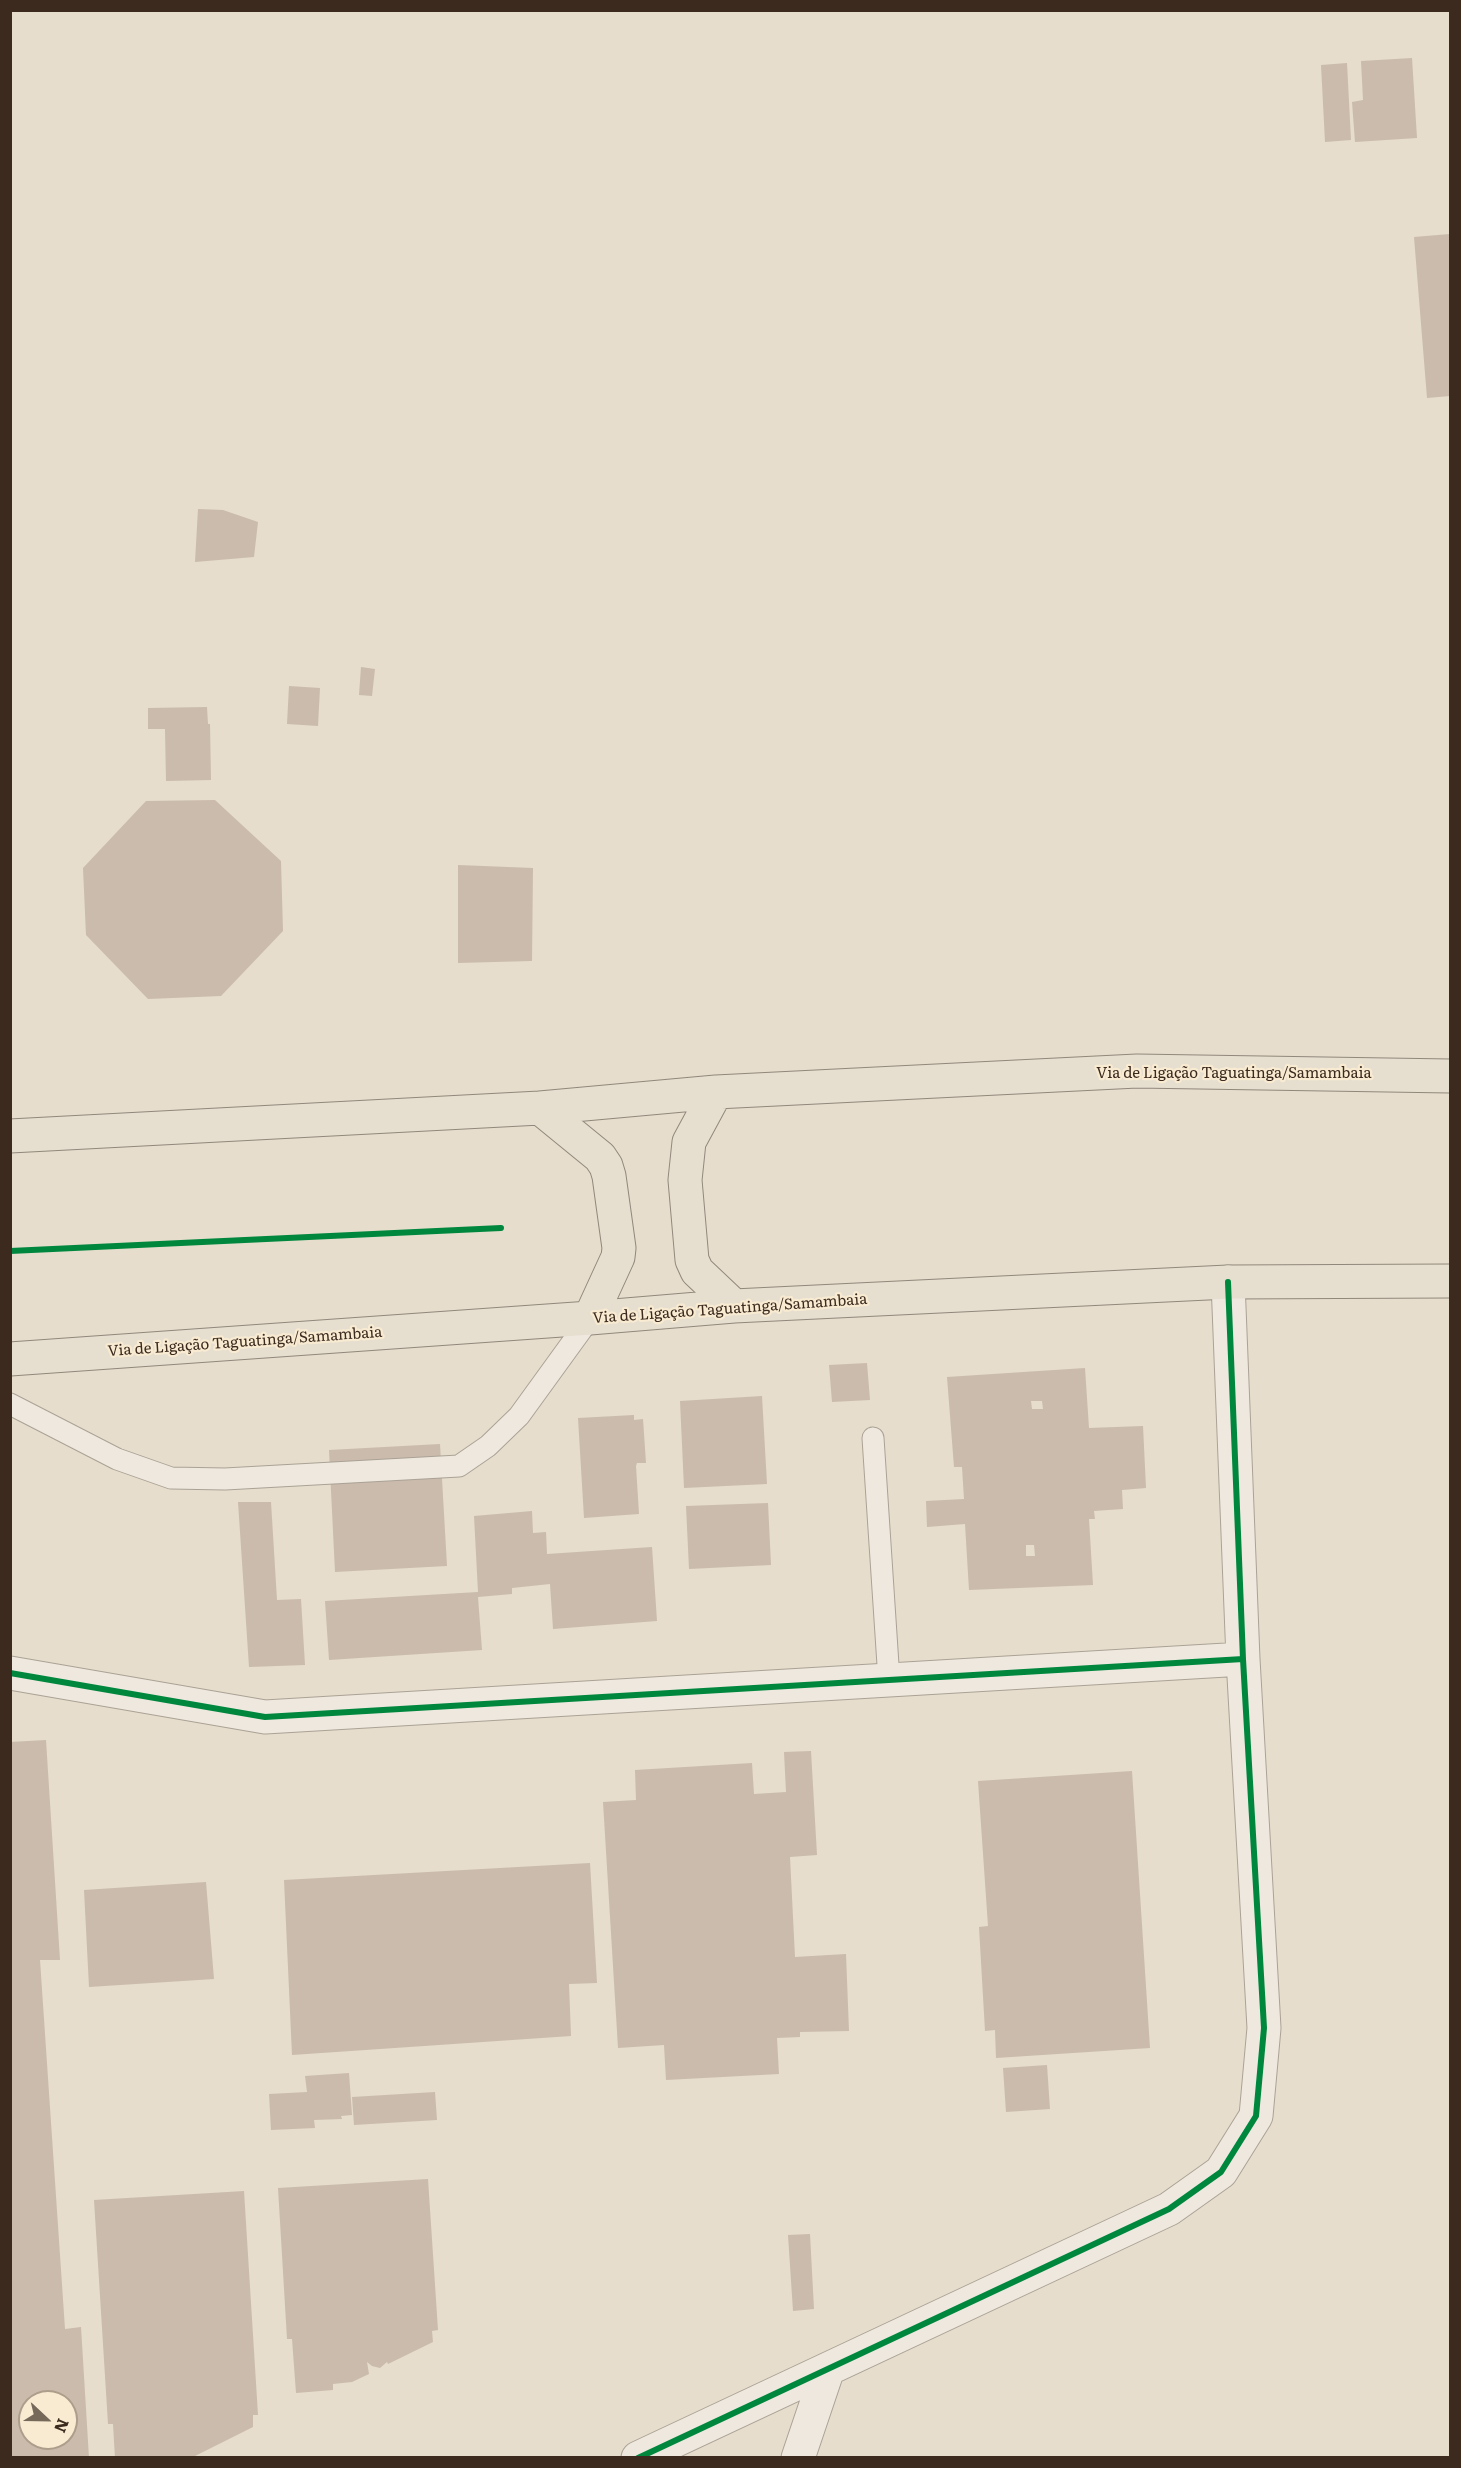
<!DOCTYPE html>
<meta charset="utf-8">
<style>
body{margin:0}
#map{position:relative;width:1461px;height:2468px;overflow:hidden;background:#e6ddcc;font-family:Literata,serif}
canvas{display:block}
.frame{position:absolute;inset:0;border:12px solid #3b2a1d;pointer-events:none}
.north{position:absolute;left:18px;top:2390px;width:60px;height:60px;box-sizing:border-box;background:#f8ebd2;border:2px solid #ac9e8a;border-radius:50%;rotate:112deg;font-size:16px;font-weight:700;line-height:24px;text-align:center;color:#3b2a1d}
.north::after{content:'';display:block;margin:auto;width:21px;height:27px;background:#77695a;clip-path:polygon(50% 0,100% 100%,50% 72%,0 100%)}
</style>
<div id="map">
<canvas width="1461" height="2468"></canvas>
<div class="frame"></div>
<div class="north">N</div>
</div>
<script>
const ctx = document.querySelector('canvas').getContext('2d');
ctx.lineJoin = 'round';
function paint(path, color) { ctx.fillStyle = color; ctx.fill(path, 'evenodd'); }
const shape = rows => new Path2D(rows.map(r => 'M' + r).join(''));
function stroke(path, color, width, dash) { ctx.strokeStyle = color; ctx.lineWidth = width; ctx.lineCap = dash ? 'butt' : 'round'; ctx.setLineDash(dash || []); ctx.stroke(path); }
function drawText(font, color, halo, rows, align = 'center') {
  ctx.font = font + ' Literata,serif'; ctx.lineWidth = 4.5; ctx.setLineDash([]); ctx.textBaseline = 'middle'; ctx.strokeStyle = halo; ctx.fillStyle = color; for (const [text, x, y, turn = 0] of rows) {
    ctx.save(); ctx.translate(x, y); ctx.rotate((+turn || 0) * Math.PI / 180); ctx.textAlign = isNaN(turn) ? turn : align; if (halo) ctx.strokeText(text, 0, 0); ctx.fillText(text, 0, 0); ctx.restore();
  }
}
paint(shape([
 [1412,58,1417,138,1355,142,1352,102,1363,100,1361,61],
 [1347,63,1351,140,1325,142,1321,65],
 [1450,234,1450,396,1427,398,1414,237],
 [198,509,223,510,258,522,254,557,195,562],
 [361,667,375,669,372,696,359,695],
 [289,686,320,688,318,726,287,724],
 [207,707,208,724,210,724,211,780,166,781,165,729,148,729,148,708],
 [215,800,281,861,283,931,221,996,148,999,86,935,83,868,146,801],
 [458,865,533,868,532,961,458,963],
 [867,1363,870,1400,832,1402,829,1365],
 [1085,1368,1089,1428,1143,1426,1146,1488,1122,1490,1123,1509,1094,1511,1095,1519,1089,1519,1093,1585,969,1590,965,1524,927,1527,926,1501,964,1499,962,1467,954,1467,947,1377],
 [1031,1401,1042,1401,1043,1409,1032,1409],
 [1026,1545,1034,1545,1035,1556,1026,1556],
 [762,1396,767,1484,684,1488,680,1401],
 [634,1415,634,1420,643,1419,646,1463,637,1463,636,1466,639,1514,584,1518,578,1418],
 [440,1444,447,1566,335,1572,329,1450],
 [238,1502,271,1502,277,1600,301,1599,305,1665,249,1667],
 [768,1503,771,1565,689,1569,686,1506],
 [532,1511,533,1533,546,1532,547,1554,652,1547,657,1621,553,1629,550,1584,512,1588,512,1594,478,1597,482,1650,329,1660,325,1601,478,1592,474,1516],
 [46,1740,60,1960,40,1960,65,2329,81,2327,89,2458,10,2458,10,1742],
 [30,2402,66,2402,66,2438,30,2438],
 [811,1751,817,1855,790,1857,795,1957,846,1954,849,2031,800,2032,800,2037,777,2038,779,2074,666,2080,664,2045,618,2048,603,1802,636,1800,635,1770,752,1763,754,1794,786,1792,784,1752],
 [1132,1771,1150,2048,996,2058,995,2030,985,2031,979,1927,988,1926,978,1781],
 [590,1863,597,1983,569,1984,571,2036,292,2055,284,1880],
 [206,1882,214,1979,89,1987,84,1890],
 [1047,2065,1050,2109,1006,2112,1003,2068],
 [349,2073,352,2115,341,2116,342,2119,314,2120,315,2128,271,2130,269,2094,307,2092,305,2076],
 [435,2092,437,2120,354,2125,352,2097],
 [428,2179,438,2330,432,2331,433,2342,388,2364,387,2362,380,2368,372,2366,367,2362,369,2374,352,2382,333,2384,333,2390,296,2393,292,2339,287,2339,278,2188],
 [244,2191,258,2415,253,2415,253,2427,191,2458,115,2458,113,2424,108,2424,94,2200],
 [810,2234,814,2309,793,2311,788,2235]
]), '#cabbad');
const service = shape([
 [10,1404,117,1459,171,1478,225,1479,459,1466,488,1446,519,1416,590,1318],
 [873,1438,889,1680]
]);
const minor = shape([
 [10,1673,265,1717,1243,1659],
 [638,2458,1169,2209,1221,2172,1256,2116,1264,2028,1243,1659,1228,1282],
 [798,2458,828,2369]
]);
const primary = shape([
 [716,1092,689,1142,685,1180,692,1260,697,1271,734,1306],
 [540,1108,600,1157,606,1166,609,1176,619,1248,618,1257,590,1318],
 [10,1136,540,1108,716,1092,1137,1071,1450,1076],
 [10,1359,590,1318,734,1306,1228,1282,1450,1281]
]);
stroke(service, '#aba295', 23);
stroke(minor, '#aba295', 35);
stroke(primary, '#91887c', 35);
stroke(service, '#eee8df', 21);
stroke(minor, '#eee8df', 33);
stroke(primary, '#e6decf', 33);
stroke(shape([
 [10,1251,501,1228],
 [10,1673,265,1717,1243,1659],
 [638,2458,1169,2209,1221,2172,1256,2116,1264,2028,1243,1659,1228,1282]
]), '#00873e', 6);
drawText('15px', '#3b2a1d', '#f8ebd2', [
 ["Via de Ligação Taguatinga/Samambaia",1234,1074],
 ["Via de Ligação Taguatinga/Samambaia",730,1309,-4],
 ["Via de Ligação Taguatinga/Samambaia",245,1342,-4]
]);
</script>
